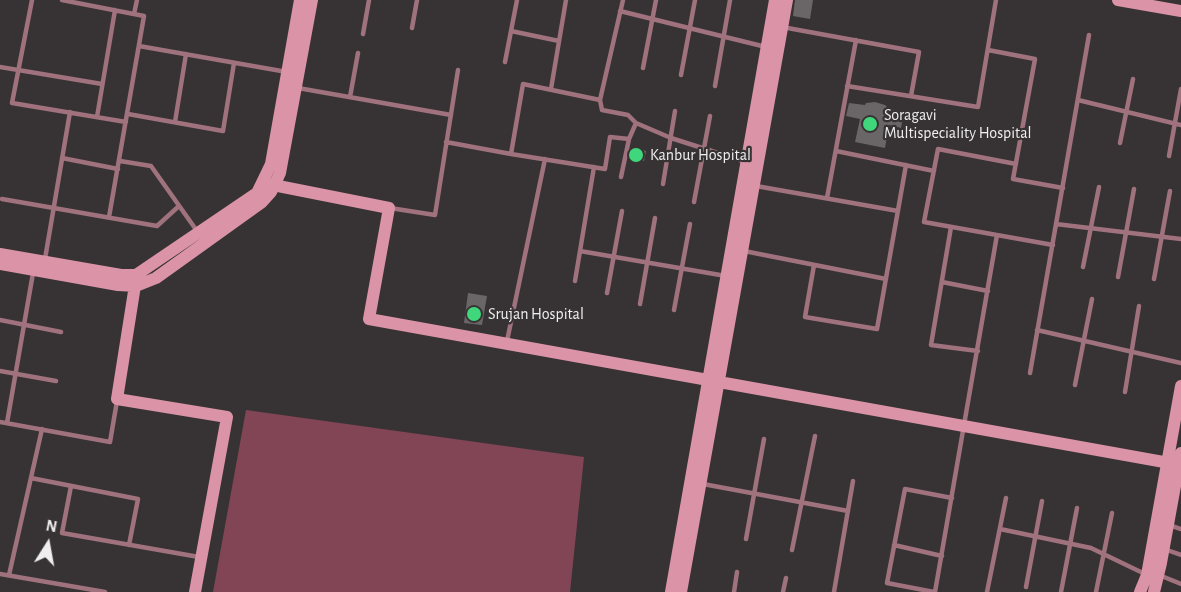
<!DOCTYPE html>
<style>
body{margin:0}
#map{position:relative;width:1181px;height:592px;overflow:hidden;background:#373334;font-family:"Alegreya Sans",sans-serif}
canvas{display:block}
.north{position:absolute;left:18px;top:514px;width:60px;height:60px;-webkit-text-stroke:4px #373334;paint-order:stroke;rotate:11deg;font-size:16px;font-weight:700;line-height:24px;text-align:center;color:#f0eeef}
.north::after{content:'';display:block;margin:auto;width:21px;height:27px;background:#f0eeef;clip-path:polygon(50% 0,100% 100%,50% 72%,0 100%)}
</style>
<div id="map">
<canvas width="1181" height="592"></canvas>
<div class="north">N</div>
</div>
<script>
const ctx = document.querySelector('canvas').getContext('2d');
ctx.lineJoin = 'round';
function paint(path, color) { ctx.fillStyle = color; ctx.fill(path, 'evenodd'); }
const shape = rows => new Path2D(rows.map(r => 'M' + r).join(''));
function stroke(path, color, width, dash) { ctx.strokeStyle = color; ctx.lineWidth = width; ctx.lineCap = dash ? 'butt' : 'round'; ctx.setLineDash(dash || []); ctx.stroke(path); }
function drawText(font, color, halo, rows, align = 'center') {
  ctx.font = font + ' "Alegreya Sans",sans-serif'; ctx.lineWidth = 4.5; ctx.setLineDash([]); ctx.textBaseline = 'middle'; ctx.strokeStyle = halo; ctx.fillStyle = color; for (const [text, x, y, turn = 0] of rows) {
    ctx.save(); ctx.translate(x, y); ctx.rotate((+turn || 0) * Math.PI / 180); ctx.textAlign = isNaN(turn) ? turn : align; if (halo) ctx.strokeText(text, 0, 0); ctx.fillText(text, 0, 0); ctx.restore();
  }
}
paint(shape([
 [246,410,584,457,570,592,213,592]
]), '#814556');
paint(shape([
 [795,0,813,0,810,19,793,16],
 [875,102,885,105,889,109,904,112,901,128,889,125,885,148,855,142,860,119,846,116,849,103,865,105,866,103],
 [631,148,646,151,644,161,629,158],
 [468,293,487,296,482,325,464,323]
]), '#6a6667');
stroke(shape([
 [32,0,12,103,126,122],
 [62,0,144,16,109,217],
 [620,11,766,47],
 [134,14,137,0],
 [782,27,919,52,911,96],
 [412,28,417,0],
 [511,31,559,41],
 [363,34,369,0],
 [139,46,287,72],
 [988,50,1035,59,1013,179,1063,188],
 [505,62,517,0],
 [0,67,102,84],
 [643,68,656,0],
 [681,75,695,0],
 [715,86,730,0],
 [847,86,978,107,996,0],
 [298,88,451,115],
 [551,89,566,0],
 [350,97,358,53],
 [600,100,623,0],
 [1078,100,1181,125],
 [128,114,223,131,234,63],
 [97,117,115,10],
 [175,122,186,54],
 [629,139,610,137,605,169,511,154,523,84,600,100,602,110,628,115,636,123,671,138,746,162],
 [446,142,511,154],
 [1120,143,1133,79],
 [836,151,934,171],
 [1169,156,1181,89],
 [62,158,118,169],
 [120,161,151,166,197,231],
 [1016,164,938,149,924,222,1053,245],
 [621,177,629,139,636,123],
 [663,184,675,111],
 [756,186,898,211],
 [827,198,856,40],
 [2,199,157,226,179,206],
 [694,202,710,116],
 [390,208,435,215,458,70],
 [1056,224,1181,239],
 [951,227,931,345,978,351],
 [580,251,726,276],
 [744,251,886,279],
 [45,259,70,112],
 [814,265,805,317,877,329,906,165],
 [1083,267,1099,187],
 [1118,277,1134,189],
 [1154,279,1170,191],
 [575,281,594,167],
 [942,282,988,291],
 [607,293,622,211],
 [640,304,655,218],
 [674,310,690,224],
 [0,320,61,332],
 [1037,330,1181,363],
 [507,341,545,159],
 [0,371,56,381],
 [1030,373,1089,35],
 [1075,385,1092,299],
 [1125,392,1139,306],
 [0,422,110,442,117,401],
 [7,423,33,273],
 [31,478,138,499,129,545],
 [703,484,848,511],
 [71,486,62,533,199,557],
 [1169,525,1181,529],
 [1000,529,1091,548,1145,574],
 [746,539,764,439],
 [894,545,942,556],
 [1164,549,1181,555],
 [792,550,815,436],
 [0,574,105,592],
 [9,575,42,429],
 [1159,575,1181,584],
 [1026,587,1042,501],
 [734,592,737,572],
 [783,592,786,578],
 [834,592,853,481],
 [934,592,887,583,905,489,952,498],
 [935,592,997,235],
 [987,592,1006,498],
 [1061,592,1077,508],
 [1096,592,1112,513]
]), '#9f727e', 4.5);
stroke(shape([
 [1118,0,1181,11],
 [263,183,389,208,369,319,1181,465],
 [0,254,121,275,136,275,257,193,271,164,300,0],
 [0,264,118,285,136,286,156,278,262,202,271,192,280,173,312,0],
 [136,279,117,399,227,417,195,592],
 [671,592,775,0],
 [681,592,787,0],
 [1140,592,1147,575,1181,386],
 [1154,592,1161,563,1181,453]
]), '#db94a7', 12);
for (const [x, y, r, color] of [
 [870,124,8,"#40d77c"],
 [636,155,8,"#40d77c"],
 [474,314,8,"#40d77c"]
]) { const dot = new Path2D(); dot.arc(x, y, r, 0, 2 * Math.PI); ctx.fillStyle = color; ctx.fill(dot); stroke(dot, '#373334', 2); }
drawText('16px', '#f0eeef', '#373334', [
 ["Soragavi",884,115],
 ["Multispeciality Hospital",884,133],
 ["Kanbur Hospital",650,155],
 ["Srujan Hospital",488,314]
], 'left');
</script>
